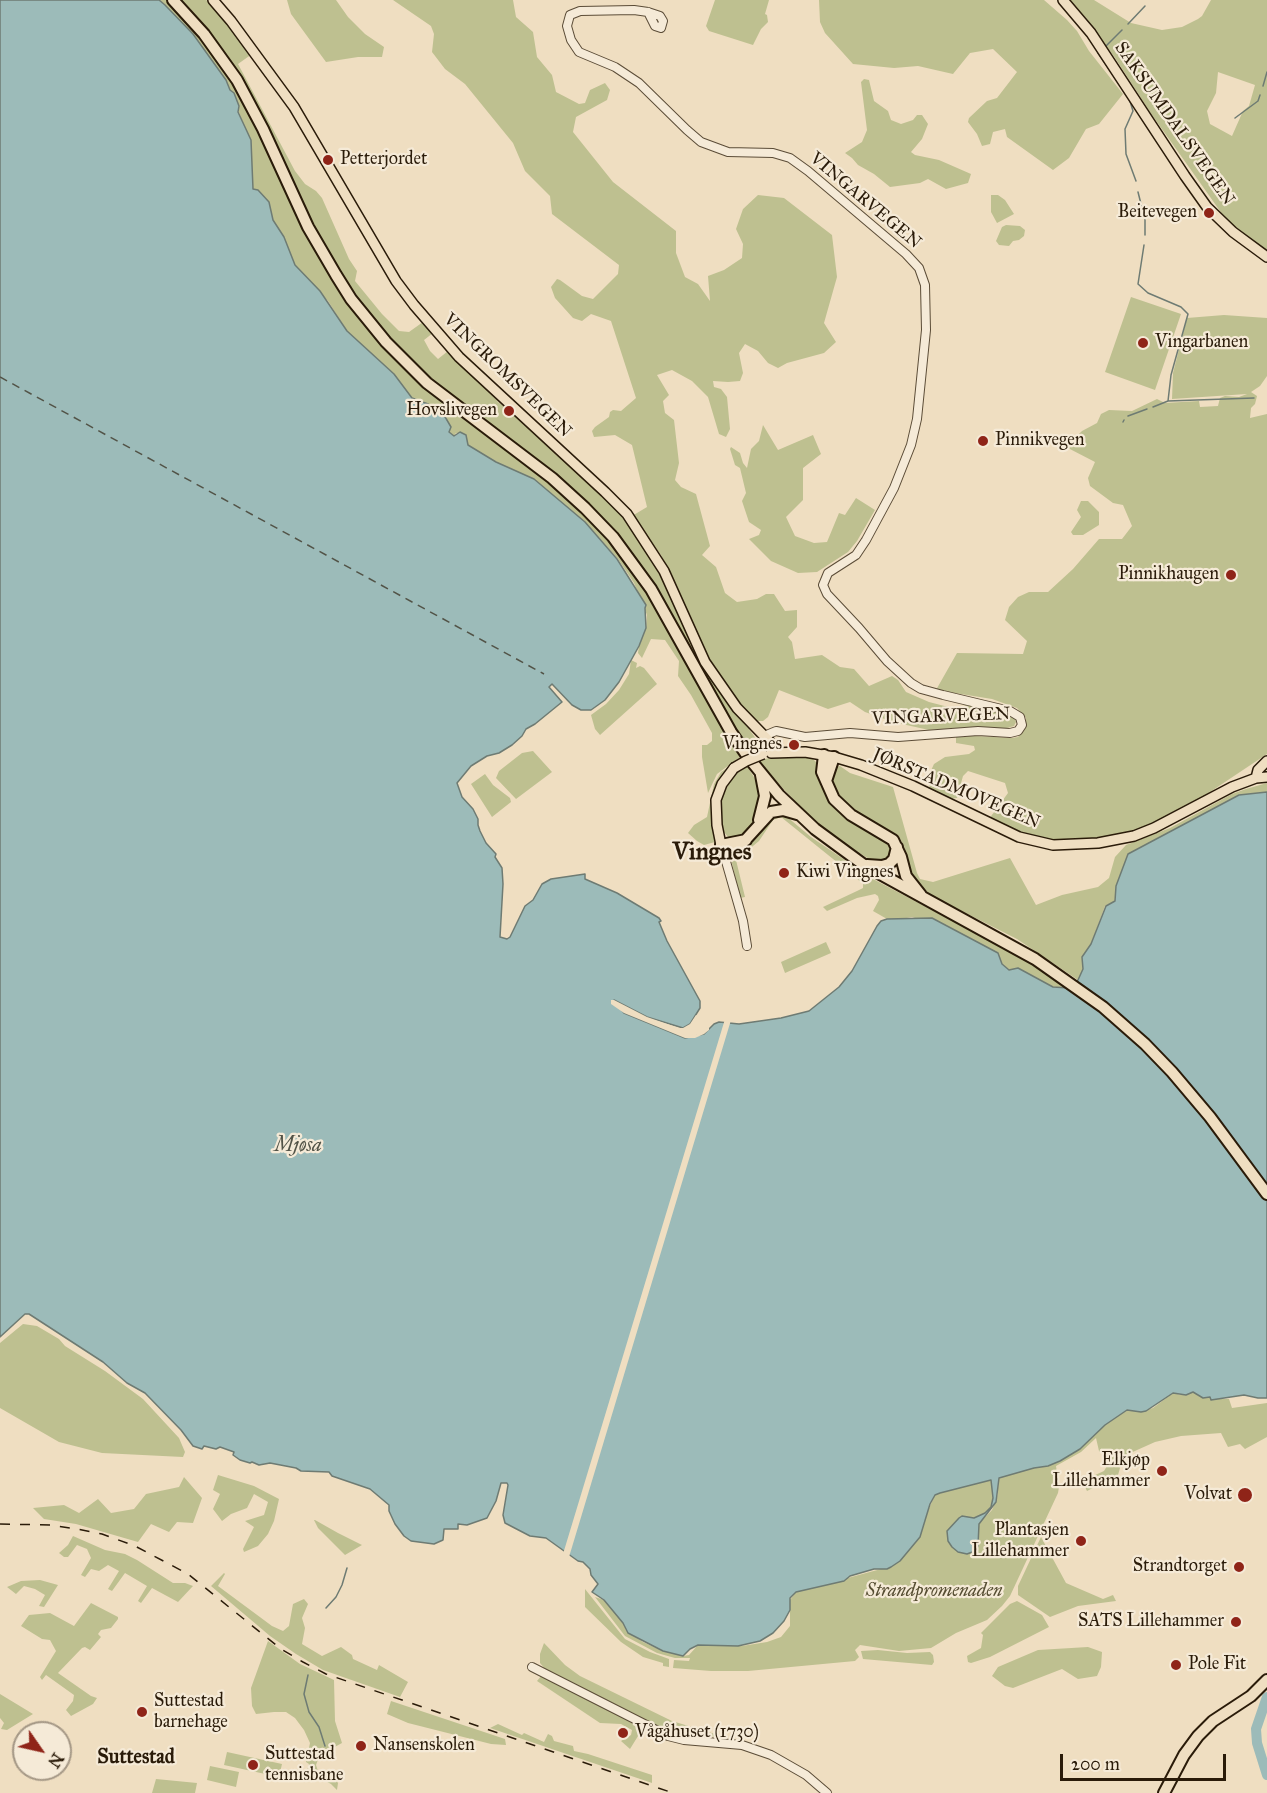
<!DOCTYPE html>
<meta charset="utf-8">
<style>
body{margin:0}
#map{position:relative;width:1267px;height:1793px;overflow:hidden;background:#efdec1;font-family:"IM FELL Great Primer",serif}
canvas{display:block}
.north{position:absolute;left:12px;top:1721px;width:60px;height:60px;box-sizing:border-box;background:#f5ead7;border:2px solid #a49785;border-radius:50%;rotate:124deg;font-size:16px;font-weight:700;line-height:24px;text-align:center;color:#2a1b09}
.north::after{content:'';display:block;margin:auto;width:21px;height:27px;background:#8f2418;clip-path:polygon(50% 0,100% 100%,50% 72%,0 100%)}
.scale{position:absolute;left:1060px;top:1754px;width:166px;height:27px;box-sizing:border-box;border:3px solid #2a1b09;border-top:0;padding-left:8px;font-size:18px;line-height:21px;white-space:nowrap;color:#2a1b09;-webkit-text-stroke:4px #f5ead7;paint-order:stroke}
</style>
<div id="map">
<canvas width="1267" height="1793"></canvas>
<div class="north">N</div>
<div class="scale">200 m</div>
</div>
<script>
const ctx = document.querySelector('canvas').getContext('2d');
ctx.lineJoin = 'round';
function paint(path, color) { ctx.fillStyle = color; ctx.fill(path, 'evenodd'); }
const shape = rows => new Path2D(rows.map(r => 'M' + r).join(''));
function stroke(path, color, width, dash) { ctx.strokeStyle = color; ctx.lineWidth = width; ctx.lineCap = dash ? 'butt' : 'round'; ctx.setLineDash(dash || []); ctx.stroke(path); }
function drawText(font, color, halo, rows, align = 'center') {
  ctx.font = font + ' "IM FELL Great Primer",serif'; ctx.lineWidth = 4.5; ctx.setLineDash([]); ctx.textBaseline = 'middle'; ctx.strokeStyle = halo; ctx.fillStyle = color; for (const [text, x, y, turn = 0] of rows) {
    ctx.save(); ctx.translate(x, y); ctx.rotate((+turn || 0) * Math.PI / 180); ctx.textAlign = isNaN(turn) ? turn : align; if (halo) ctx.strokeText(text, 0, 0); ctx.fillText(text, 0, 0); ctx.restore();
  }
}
paint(shape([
 [159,0,166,0,208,46,233,82,251,115,316,251,425,387,538,473,587,515,611,542,647,591,715,716,740,757,717,774,708,793,702,757,702,745,707,745,712,741,712,733,691,695,678,676,679,661,665,640,651,639,642,658,638,653,639,646,646,628,647,615,634,583,618,559,585,522,534,479,496,462,468,445,466,435,456,433,454,436,448,431,451,427,437,409,412,398,394,374,347,331,328,301,294,265,284,237,273,220,269,202,258,190,253,189,250,140,230,90,193,34],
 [179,0,206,0,216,6,252,54,238,64,295,171,305,184,316,191,322,198,349,259,357,271,355,281,382,314,399,331,409,332,423,322,433,333,424,340,430,351,438,359,448,351,489,390,498,402,521,419,580,472,627,519,645,543,672,595,697,656,749,725,749,729,759,743,758,746,754,750,750,752,724,713,671,614,629,551,407,357,357,300,324,247,235,69,198,19],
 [287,0,336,0,348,17,365,34,384,47,382,57,358,57,326,62,291,14],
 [393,0,513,0,516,17,533,32,537,57,552,75,556,92,579,104,585,103,590,90,605,83,610,90,607,100,576,117,573,132,613,182,676,231,676,253,685,277,698,284,710,301,708,276,724,270,742,258,743,244,736,229,743,209,758,195,784,198,832,235,837,277,824,323,836,342,824,353,787,363,778,368,768,363,758,351,745,344,739,353,743,373,740,381,728,382,713,381,714,387,721,389,727,397,730,429,726,437,719,434,708,397,692,381,672,370,657,375,669,395,663,401,665,413,674,420,679,463,675,480,681,487,696,494,710,546,702,555,716,567,725,593,737,602,757,599,766,594,774,594,785,611,797,610,797,627,788,637,792,642,795,659,822,655,840,667,854,669,869,686,892,676,898,680,906,692,929,702,956,709,966,705,1008,713,1015,718,1016,722,1014,726,1003,729,973,727,929,730,893,722,865,712,850,702,828,709,779,690,768,717,763,721,756,721,741,706,728,691,701,649,661,555,632,516,647,507,632,445,615,435,594,437,592,431,595,427,609,417,610,412,613,410,621,411,636,398,611,321,591,314,582,321,573,318,555,298,551,287,557,279,560,280,582,296,593,299,618,274,619,265,552,214,550,196,525,171,513,143,465,84,445,69,432,52,434,34,431,26],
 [715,0,769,0,765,14,767,15,768,22,761,29,753,45,709,31,706,26],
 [819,0,1044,0,1067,20,1077,31,1089,51,1123,94,1099,124,1086,129,1069,158,1053,170,1007,137,1005,129,993,132,990,144,982,146,977,134,968,122,969,118,987,101,997,98,1017,72,993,49,970,53,953,74,918,66,894,68,853,64,825,33,820,22],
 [1069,0,1094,0,1131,23,1162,30,1182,27,1198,19,1202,16,1211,0,1267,0,1267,250,1255,243,1225,218,1152,115,1115,58,1087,19],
 [1218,72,1255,85,1249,106,1243,111,1232,136,1210,124,1207,111,1216,93],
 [864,79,869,80,874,101,888,111,891,120,901,124,913,120,917,115,922,115,928,124,922,139,911,152,915,155,939,160,971,174,968,183,946,189,928,179,920,183,890,187,874,174,858,165,852,158,845,153,862,142,867,130,861,82],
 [991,195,998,195,1005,200,1014,214,997,223,991,212],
 [1006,225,1020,226,1025,230,1024,236,1019,240,1013,241,1009,246,999,245,996,241,1002,227],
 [1131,297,1181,314,1155,390,1105,372],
 [1224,315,1267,318,1267,376,1260,386,1251,392,1257,396,1255,404,1251,408,1250,418,1267,414,1267,754,1201,798,1151,826,1116,838,1049,840,1034,837,989,819,1008,793,1005,783,968,771,963,776,957,798,949,799,930,790,928,777,934,764,945,757,969,754,975,750,974,746,956,743,956,735,1012,738,1018,737,1026,727,1026,718,1017,708,992,699,936,690,957,653,1023,654,1027,641,1005,620,1009,607,1018,597,1029,592,1048,592,1073,569,1099,539,1122,539,1132,526,1123,505,1113,503,1090,486,1088,478,1095,462,1066,447,1082,431,1097,423,1101,414,1109,410,1132,411,1157,399,1165,403,1199,401,1200,407,1218,406,1220,398,1225,396,1239,397,1247,394,1172,399,1173,373,1187,318],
 [763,425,778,450,813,435,821,454,803,468,803,500,786,517,795,536,814,543,827,542,839,513,845,515,856,498,875,510,857,541,848,552,817,572,798,573,771,561,749,539,759,535,761,530,749,522,742,501,746,493,740,468,735,465,730,449,731,447,740,453,743,463,747,468,751,449,759,441],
 [1081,501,1088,501,1099,512,1099,525,1083,535,1073,535,1071,532,1081,517,1077,510],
 [631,660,637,663,636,668,640,666,644,668,657,684,600,735,595,729,591,715,606,704,619,690,629,674],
 [533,751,552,772,516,799,496,778,499,771,522,753],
 [803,755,812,758,817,763,822,783,831,802,847,818,888,842,893,849,891,860,874,862,848,846,810,817,757,761,777,756],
 [747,766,759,785,762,793,756,819,743,836,729,838,723,831,720,822,721,801,732,776],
 [840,766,850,773,893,787,917,873,920,879,933,882,1010,858,1036,905,1062,895,1098,887,1109,878,1115,857,1126,845,1170,828,1232,794,1246,789,1267,783,1267,792,1239,795,1128,854,1116,886,1115,901,1105,906,1091,944,1082,957,1083,969,1078,980,1017,939,930,895,913,881,907,867,904,846,898,835,852,810,842,802,834,790,832,774,835,767],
 [729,767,720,778,713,793,711,813,715,842,704,845,697,841,688,833,694,825,707,817,714,784,721,772],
 [485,774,493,785,510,798,511,802,492,817,471,784],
 [773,814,786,816,811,837,873,879,1012,952,1069,988,1053,987,1018,968,1009,970,1002,964,998,953,963,935,912,917,896,920,887,919,873,911,879,900,878,896,875,894,857,898,827,911,823,907,857,891,863,888,863,884,848,871,849,868,838,863,781,817,773,820,759,841,736,860,745,897,740,898,731,859,753,841],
 [826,942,831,953,785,973,781,962],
 [23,1324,37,1326,59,1339,65,1346,105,1371,143,1399,179,1438,185,1452,183,1457,102,1453,59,1442,0,1408,0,1343],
 [1193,1392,1203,1398,1210,1397,1212,1399,1229,1399,1232,1408,1267,1403,1267,1437,1245,1449,1240,1444,1228,1447,1221,1433,1181,1436,1155,1442,1117,1459,1120,1468,1118,1475,1087,1491,1082,1481,1104,1471,1110,1461,1110,1455,1102,1454,1099,1451,1096,1438,1081,1452,1056,1466,1059,1487,1058,1493,1010,1596,1002,1606,987,1620,956,1633,931,1648,899,1651,860,1645,855,1650,859,1657,855,1661,748,1671,711,1671,673,1668,674,1660,689,1661,690,1658,675,1658,657,1653,625,1636,595,1597,604,1600,623,1622,626,1630,643,1642,663,1651,683,1656,689,1655,698,1645,742,1646,767,1642,781,1637,790,1626,790,1600,796,1592,881,1569,906,1553,920,1537,926,1515,935,1495,950,1489,992,1480,993,1498,991,1507,985,1513,974,1519,962,1516,959,1518,975,1551,979,1540,979,1523,992,1510,997,1498,999,1478,1034,1468,1048,1466,1060,1461,1080,1449,1105,1425,1127,1410,1141,1412,1153,1408,1173,1393,1181,1395],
 [218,1475,254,1486,279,1499,274,1521,268,1534,258,1546,244,1552,243,1549,254,1527,245,1521,264,1515,268,1502,254,1494,247,1508,231,1514,222,1521,213,1509,220,1494,213,1490],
 [184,1477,202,1498,193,1523,177,1522,169,1532,151,1524,138,1542,76,1524,44,1519,33,1508,64,1505,79,1513,98,1499,111,1513,134,1509,146,1494,179,1487],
 [314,1520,315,1520,338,1533,362,1545,345,1555,318,1528],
 [73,1536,105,1550,125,1554,137,1560,173,1583,185,1583,193,1586,178,1602,152,1588,141,1603,138,1601,147,1586,125,1573,112,1591,108,1589,119,1571,108,1565,99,1571,91,1569,85,1577,81,1575,91,1558,87,1549,77,1545,68,1557,64,1557,59,1553,68,1545],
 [1041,1537,1066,1583,1103,1599,1113,1595,1116,1601,1078,1606,1050,1617,1018,1595,1018,1586],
 [224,1573,225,1574,218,1586,272,1626,283,1631,289,1626,293,1604,304,1599,308,1604,302,1618,305,1628,302,1644,322,1656,341,1647,352,1655,353,1659,377,1670,379,1665,408,1682,400,1697,323,1670,296,1654,270,1636,211,1586],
 [40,1580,58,1585,44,1607,39,1606,45,1595,35,1589,24,1586,16,1594,7,1587,21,1581],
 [585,1589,625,1639,650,1652,669,1659,669,1667,663,1666,663,1663,643,1657,621,1642,585,1607],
 [1017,1601,1042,1615,1049,1627,990,1657,971,1663,968,1662,967,1656,981,1648,983,1635,981,1633,1010,1604],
 [91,1603,118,1617,118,1619,111,1628,101,1630,98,1634,101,1637,90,1650,85,1647,82,1648,58,1673,91,1696,97,1698,93,1704,71,1716,66,1710,73,1701,74,1695,46,1675,42,1680,40,1677,56,1651,50,1640,42,1639,21,1626,29,1615,50,1613,74,1626],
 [268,1641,300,1664,334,1680,335,1721,342,1743,331,1749,325,1749,320,1754,316,1765,318,1771,334,1778,338,1783,337,1790,331,1784,307,1771,309,1764,306,1762,310,1743,304,1730,295,1718,286,1712,274,1712,256,1714,252,1706,251,1688],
 [544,1643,565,1665,580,1676,672,1721,728,1738,672,1733,555,1675,546,1670,540,1663,540,1654],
 [1088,1647,1102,1652,1101,1667,1097,1676,1078,1679,1062,1669,1013,1688,1005,1686,992,1676,998,1667,1038,1650],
 [878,1650,907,1653,930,1652,933,1655,934,1662,932,1665,863,1659,861,1651],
 [542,1675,643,1728,630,1749,621,1741,631,1735,632,1730,621,1724,600,1723,537,1681],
 [0,1694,33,1714,7,1730,1,1729,4,1723,0,1718],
 [391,1701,505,1739,506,1745,491,1744,408,1723,387,1714],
 [498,1724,522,1735,524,1733,544,1742,548,1734,552,1736,554,1741,573,1746,574,1751,588,1754,652,1775,652,1783,490,1728],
 [227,1752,282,1764,279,1777,224,1765],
 [210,1766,239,1772,236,1787,207,1780],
 [156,1779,197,1783,195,1793,152,1793]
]), '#bec090');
const water = shape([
 [0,0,159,0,165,5,193,34,226,80,230,90,234,93,239,106,238,112,251,140,253,189,258,190,269,202,273,220,284,237,295,265,320,291,347,331,394,374,412,398,428,404,444,415,451,427,449,432,454,436,460,432,466,435,468,445,496,462,534,479,585,522,617,559,646,605,645,608,646,628,639,646,619,682,605,700,591,710,581,710,572,705,552,684,549,687,562,702,535,724,526,729,522,736,512,745,499,753,487,756,471,766,457,783,462,797,473,809,478,819,478,825,480,831,486,843,496,854,495,857,502,868,503,884,500,937,507,939,510,937,525,906,533,900,542,884,551,879,585,874,585,879,617,893,659,918,661,921,659,922,667,941,700,1001,700,1008,690,1024,683,1028,647,1017,614,1000,624,1013,685,1038,704,1034,714,1024,719,1022,739,1024,781,1018,809,1011,839,987,852,971,877,926,881,921,887,919,932,918,998,953,1002,964,1009,970,1018,968,1053,987,1069,988,1078,980,1083,969,1082,957,1091,944,1106,906,1115,901,1116,886,1128,854,1239,795,1267,792,1267,1398,1258,1398,1244,1395,1211,1400,1210,1397,1203,1398,1193,1392,1186,1395,1173,1393,1146,1411,1141,1412,1127,1410,1105,1425,1080,1449,1060,1461,1048,1466,1034,1468,999,1478,996,1502,979,1524,978,1546,975,1551,967,1554,958,1552,952,1547,948,1541,947,1531,959,1518,962,1516,974,1518,985,1513,991,1507,993,1498,991,1480,940,1493,935,1495,930,1504,920,1537,900,1561,891,1567,887,1569,874,1569,850,1576,844,1581,796,1592,790,1598,790,1610,784,1621,773,1633,760,1641,738,1646,698,1645,690,1649,683,1656,663,1651,628,1633,623,1623,604,1600,592,1592,598,1584,591,1575,590,1569,583,1562,578,1561,546,1538,530,1536,505,1523,503,1515,508,1485,507,1483,501,1483,496,1501,487,1518,467,1525,458,1524,458,1529,444,1529,443,1540,434,1544,411,1541,404,1536,395,1524,389,1511,389,1505,370,1489,332,1476,329,1472,301,1471,296,1468,270,1463,259,1465,252,1462,250,1463,240,1460,233,1455,234,1452,220,1447,216,1449,204,1446,202,1449,193,1446,181,1430,145,1393,127,1383,103,1362,29,1314,25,1314,0,1337,0,0]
]);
paint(water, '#9cbbb9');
stroke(water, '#6e7b73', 1.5);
paint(shape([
 [611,1000,614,1000,647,1017,679,1028,683,1028,690,1024,696,1015,698,1016,692,1025,683,1031,657,1024,685,1035,694,1035,703,1032,709,1025,709,1030,704,1034,695,1038,685,1038,624,1013,611,1004],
 [725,1019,731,1020,569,1557,563,1554]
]), '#efdec1');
stroke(shape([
 [1128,24,1145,6],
 [1106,46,1122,30],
 [1098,53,1118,82],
 [1263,86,1267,72],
 [1129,98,1133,111,1125,129,1126,154,1136,181],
 [1235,118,1258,101,1260,95],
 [1138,192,1145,220,1145,235],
 [1144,245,1138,284,1148,293,1181,307,1188,314,1171,375,1168,401,1153,407],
 [1168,401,1254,398],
 [1128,416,1147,409],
 [1123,422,1124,420],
 [326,1608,336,1597,342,1585,347,1568],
 [308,1675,304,1694,309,1712,319,1727,325,1746]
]), '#6e7b73', 1.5);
stroke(shape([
 [1267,1697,1256,1729,1257,1743,1267,1775]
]), '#9cbbb9', 10);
stroke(shape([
 [0,377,544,674]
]), '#525347', 1.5, [8, 6]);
const minor = shape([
 [648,12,655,26,661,28,663,21,660,16,648,12,634,10,580,11,570,15,567,26,571,40,579,52,615,67,639,83,687,130,701,142,728,152,773,153,790,158,808,171,906,254,919,268,925,285,926,330,917,419,911,445,894,488,866,540,856,555,828,573,823,585,827,594,859,628,887,661,911,683,921,689,943,695,1010,711,1020,717,1022,725,1018,731,1010,733,978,731,898,737,850,733,805,737,776,731,764,736],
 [723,851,743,921,747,946],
 [532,1667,668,1736,684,1740,742,1745,771,1755,806,1775,827,1793]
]);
const major = shape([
 [213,0,231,21,294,107,396,281,414,305,459,357,605,492,627,514,664,571,705,662,737,708,770,742,774,752],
 [1063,0,1091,33,1185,176,1207,207,1233,232,1267,257],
 [771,753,805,752,834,757,861,765,913,786,1019,837,1053,845,1098,843,1134,836,1154,828,1232,787,1256,778,1267,777],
 [1256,778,1258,770,1267,761],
 [722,850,717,825,716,800,722,784,734,768]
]);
const highway = shape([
 [173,0,204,34,237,80,263,129,308,227,336,275,351,299,386,342,427,383,552,478,585,508,613,537,651,589,731,732,748,757,779,795,815,829,864,865,1035,959,1103,1007,1145,1044,1172,1072,1210,1117,1267,1194],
 [824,755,822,772,834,799,851,815,893,840,901,857,906,876,921,895],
 [826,781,834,757],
 [759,820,765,796,761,775],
 [721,845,746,840],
 [723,851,729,851,739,847,771,812,783,810,797,814],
 [867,865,882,866,889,864,894,859,897,847],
 [1164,1793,1184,1755,1198,1736,1213,1721,1251,1696,1267,1680]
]);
stroke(minor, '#5b4c37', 10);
stroke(major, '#2a1b09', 12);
stroke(highway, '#2a1b09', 14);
stroke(minor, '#f5ead7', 8);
stroke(major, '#efdec1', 9);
stroke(highway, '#efdec1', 10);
stroke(shape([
 [0,1524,50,1525,77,1529,102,1534,135,1546,188,1574,281,1649,303,1662,326,1674,673,1793]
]), '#2a1b09', 1.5, [10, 10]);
const majorBridge = shape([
 [734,768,746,761,763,754]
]);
stroke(majorBridge, '#2a1b09', 12, []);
stroke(majorBridge, '#efdec1', 9);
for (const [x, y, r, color] of [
 [328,160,6,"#8f2418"],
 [1209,213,6,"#8f2418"],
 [1143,343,6,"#8f2418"],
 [509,411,6,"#8f2418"],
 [983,441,6,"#8f2418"],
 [1231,575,6,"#8f2418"],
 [794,745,6,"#8f2418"],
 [784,873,6,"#8f2418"],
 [1162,1471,6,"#8f2418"],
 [1245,1495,8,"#8f2418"],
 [1081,1541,6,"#8f2418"],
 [1239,1567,6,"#8f2418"],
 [1236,1622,6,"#8f2418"],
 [1176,1665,6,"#8f2418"],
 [142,1712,6,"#8f2418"],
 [623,1733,6,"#8f2418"],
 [361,1746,6,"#8f2418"],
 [253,1765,6,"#8f2418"]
]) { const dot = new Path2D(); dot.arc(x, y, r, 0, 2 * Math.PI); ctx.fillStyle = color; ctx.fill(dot); stroke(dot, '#f5ead7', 2); }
drawText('18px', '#2a1b09', '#f5ead7', [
 ["SAKSUMDALSVEGEN",1174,124,55],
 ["VINGARVEGEN",865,201,40],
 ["VINGROMSVEGEN",507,376,44],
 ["VINGARVEGEN",941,717,-2],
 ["JØRSTADMOVEGEN",956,789,23]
]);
drawText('18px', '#2a1b09', '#f5ead7', [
 ["Petterjordet",340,160],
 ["Beitevegen",1197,213,"right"],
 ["Vingarbanen",1155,343],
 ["Hovslivegen",497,411,"right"],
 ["Pinnikvegen",995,441],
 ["Pinnikhaugen",1219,575,"right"],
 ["Vingnes",782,745,"right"],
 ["Kiwi Vingnes",796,873],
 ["Elkjøp",1150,1461,"right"],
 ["Lillehammer",1150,1482,"right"],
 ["Volvat",1232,1495,"right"],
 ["Plantasjen",1069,1531,"right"],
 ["Lillehammer",1069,1552,"right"],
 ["Strandtorget",1227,1567,"right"],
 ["SATS Lillehammer",1224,1622,"right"],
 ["Pole Fit",1188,1665],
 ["Suttestad",154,1702],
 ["barnehage",154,1723],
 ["Vågåhuset (1730)",635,1733],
 ["Nansenskolen",373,1746],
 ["Suttestad",265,1755],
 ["tennisbane",265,1776]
], 'left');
drawText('italic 18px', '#564d32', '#f5ead7', [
 ["Strandpromenaden",934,1592]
]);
drawText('italic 20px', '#525347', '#f5ead7', [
 ["Mjøsa",298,1146]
]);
drawText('bold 20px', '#2a1b09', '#f5ead7', [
 ["Suttestad",136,1758]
]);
drawText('bold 24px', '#2a1b09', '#f5ead7', [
 ["Vingnes",712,853]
]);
</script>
